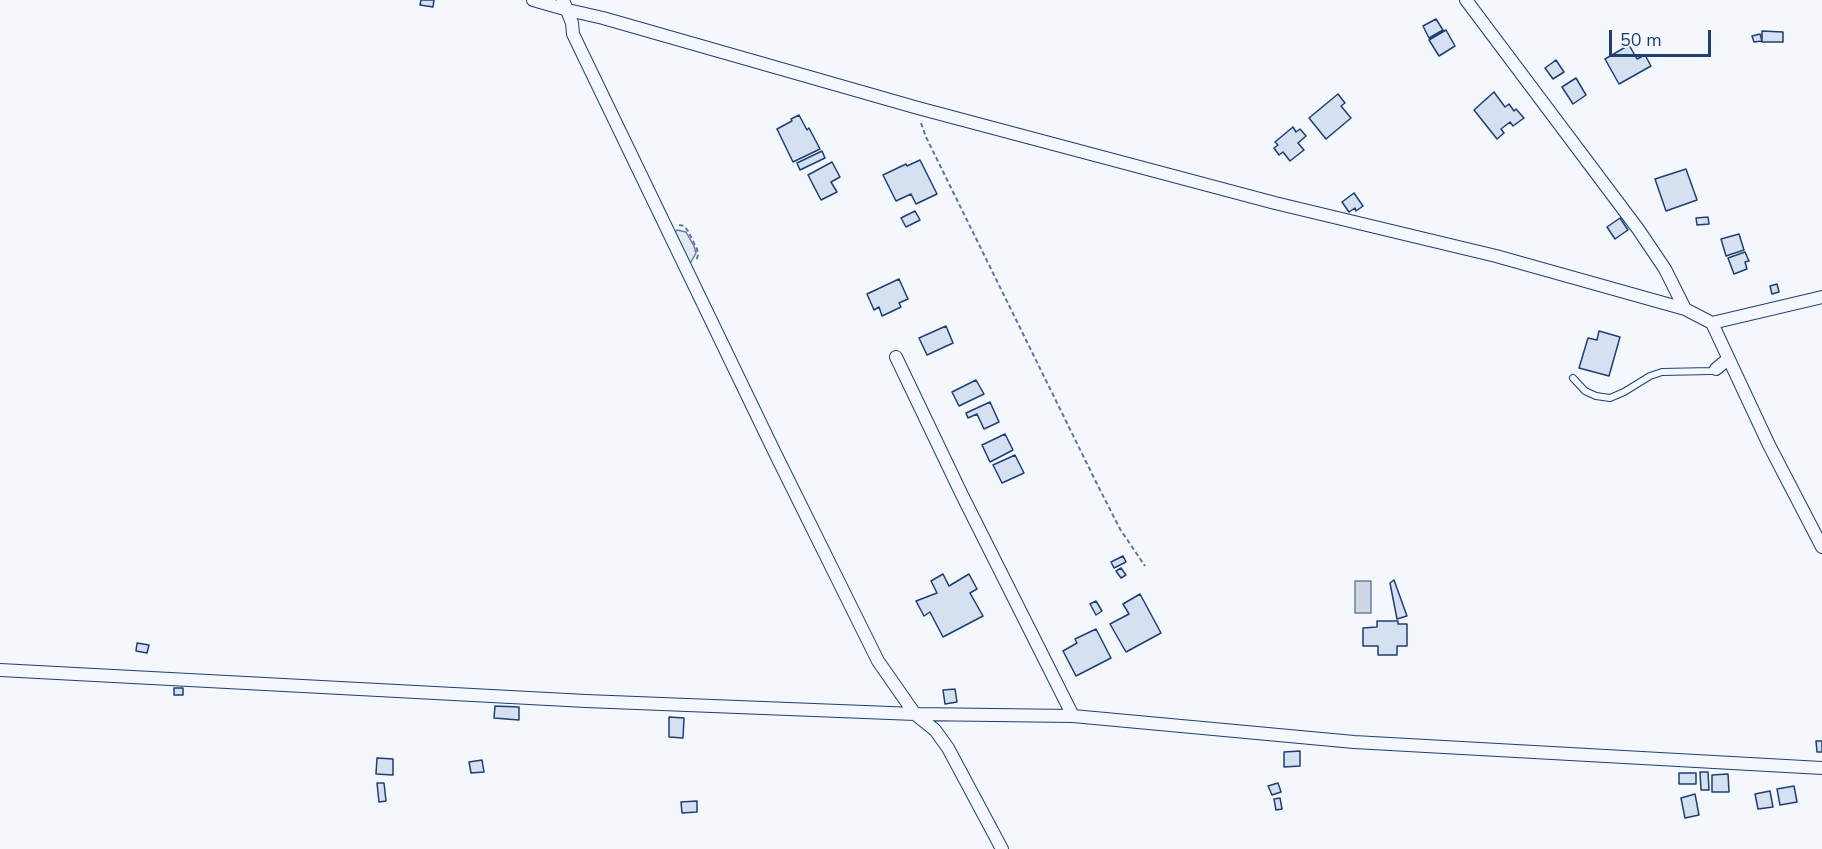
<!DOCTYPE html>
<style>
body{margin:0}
#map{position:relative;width:1822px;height:849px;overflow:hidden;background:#f4f7fb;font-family:"Nunito Sans",sans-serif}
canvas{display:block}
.scale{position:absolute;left:1609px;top:30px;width:102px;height:27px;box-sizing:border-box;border:3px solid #1d3f73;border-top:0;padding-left:8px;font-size:18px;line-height:21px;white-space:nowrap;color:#1d3f73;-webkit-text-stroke:4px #f4f7fb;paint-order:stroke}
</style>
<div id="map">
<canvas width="1822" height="849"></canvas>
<div class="scale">50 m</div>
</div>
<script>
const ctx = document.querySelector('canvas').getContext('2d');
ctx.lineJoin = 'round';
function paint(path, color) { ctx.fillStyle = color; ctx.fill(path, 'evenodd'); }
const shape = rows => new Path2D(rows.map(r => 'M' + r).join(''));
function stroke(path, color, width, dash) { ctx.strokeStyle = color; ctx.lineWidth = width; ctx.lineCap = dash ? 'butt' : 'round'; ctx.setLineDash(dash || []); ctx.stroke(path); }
const green = shape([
 [677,230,686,232,694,246,696,253,691,262,689,262,674,233,677,230]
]);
paint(green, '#e3e9f0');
stroke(green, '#687fa3', 1.5);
const water = shape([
 [1355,581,1371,581,1371,613,1355,613,1355,581]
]);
paint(water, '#cfd7e4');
stroke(water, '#687fa3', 1.5);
const building = shape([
 [421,0,434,0,433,7,420,5,421,0],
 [1436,19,1443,30,1429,38,1423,26,1436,19],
 [1446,30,1455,46,1439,56,1429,40,1446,30],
 [1762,31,1783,32,1783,42,1762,42,1762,31],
 [1760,34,1762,41,1754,42,1752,36,1760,34],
 [1629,45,1637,59,1645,55,1651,66,1619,84,1605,59,1629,45],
 [1556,60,1564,72,1553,79,1545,68,1556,60],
 [1576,78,1586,95,1573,104,1562,87,1576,78],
 [1494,92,1505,107,1509,104,1514,111,1516,109,1524,118,1513,126,1510,122,1501,129,1504,133,1497,139,1474,110,1494,92],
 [1338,94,1345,103,1341,106,1351,118,1326,139,1309,118,1338,94],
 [799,115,807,130,809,128,820,149,793,162,777,129,792,121,791,119,799,115],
 [1293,127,1296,132,1300,129,1306,136,1298,143,1304,150,1290,161,1283,152,1279,155,1274,148,1278,145,1275,142,1293,127],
 [822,151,825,158,800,170,797,163,822,151],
 [920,160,937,194,916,204,911,194,896,201,883,175,906,164,907,166,920,160],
 [832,162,840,177,831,182,837,192,821,200,808,175,832,162],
 [1686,169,1697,200,1666,211,1655,179,1686,169],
 [1354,193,1363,206,1356,211,1355,208,1349,212,1342,202,1354,193],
 [915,211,920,220,906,227,901,218,915,211],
 [1708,217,1709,224,1697,225,1696,218,1708,217],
 [1620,218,1628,230,1615,239,1607,227,1620,218],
 [1739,234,1744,250,1726,256,1721,239,1739,234],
 [1745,252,1749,261,1745,262,1747,269,1734,274,1728,258,1745,252],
 [899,279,908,299,899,303,901,307,882,316,879,307,874,310,867,294,899,279],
 [1777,284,1779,292,1772,294,1770,286,1777,284],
 [946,326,953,343,927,355,919,338,946,326],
 [1599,331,1620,337,1609,376,1579,368,1588,338,1597,340,1599,331],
 [976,380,984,394,959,406,952,392,976,380],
 [990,402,999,422,984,429,977,414,968,418,966,413,990,402],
 [1005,434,1013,450,990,462,982,445,1005,434],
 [1015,455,1024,473,1002,483,993,465,1015,455],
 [1123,556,1126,562,1114,568,1111,562,1123,556],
 [1121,568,1126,575,1121,578,1116,571,1121,568],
 [943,574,949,586,969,574,977,589,970,593,983,616,943,637,930,612,924,616,916,601,937,593,931,581,943,574],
 [1394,580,1407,616,1397,619,1390,583,1394,580],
 [1140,594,1161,633,1126,652,1110,624,1129,614,1123,604,1140,594],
 [1096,601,1102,611,1096,615,1090,604,1096,601],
 [1377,621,1398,621,1398,624,1407,624,1407,646,1397,646,1397,655,1378,655,1378,646,1363,646,1363,628,1377,627,1377,621],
 [1096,629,1111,658,1076,676,1063,651,1077,643,1075,639,1096,629],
 [137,643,149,645,147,653,136,651,137,643],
 [174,688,183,688,183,695,174,695,174,688],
 [955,689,957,702,945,704,943,690,955,689],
 [495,706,519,707,519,720,494,718,495,706],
 [669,717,684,718,683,738,669,737,669,717],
 [1816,741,1822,741,1822,752,1817,752,1816,741],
 [1300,751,1300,766,1284,767,1284,752,1300,751],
 [377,758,393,759,393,775,376,774,377,758],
 [482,760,484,772,471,773,469,762,482,760],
 [1700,772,1708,772,1709,790,1701,790,1700,772],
 [1679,773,1696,773,1696,784,1679,784,1679,773],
 [1728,774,1729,792,1712,792,1712,775,1728,774],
 [377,783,384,783,386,801,379,802,377,783],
 [1278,783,1281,792,1272,795,1268,786,1278,783],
 [1794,786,1797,802,1780,805,1777,789,1794,786],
 [1770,791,1773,807,1758,809,1755,794,1770,791],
 [1695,794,1699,815,1685,818,1681,798,1695,794],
 [1280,798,1282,809,1276,810,1274,799,1280,798],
 [697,801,697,812,682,813,681,802,697,801]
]);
paint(building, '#d5e0f0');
stroke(building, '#1d3f73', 1.5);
const lane = shape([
 [1573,378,1585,391,1596,396,1610,398,1624,392,1650,376,1662,372,1711,371,1715,369]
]);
const street = shape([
 [533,0,568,10,603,18,918,108,1275,203,1496,256,1685,309],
 [563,0,572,23,573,34,774,451,878,661,915,714,935,730,948,748,1002,849],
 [1466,0,1638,229,1665,269,1685,309,1712,323,1769,445,1822,547],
 [1712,323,1822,297],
 [896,357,962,495,1073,716],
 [1716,369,1728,359],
 [0,670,586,701,915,714,1073,716,1354,742,1822,768]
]);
stroke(lane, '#1d3f73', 8);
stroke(street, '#1d3f73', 14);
stroke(shape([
 [921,123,926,137,1096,482,1120,529,1145,566],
 [679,225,684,226,688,231,697,249,698,255,696,262]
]), '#5e769c', 2, [4.5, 3]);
stroke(lane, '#f4f7fb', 6);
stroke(street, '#f4f7fb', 12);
</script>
